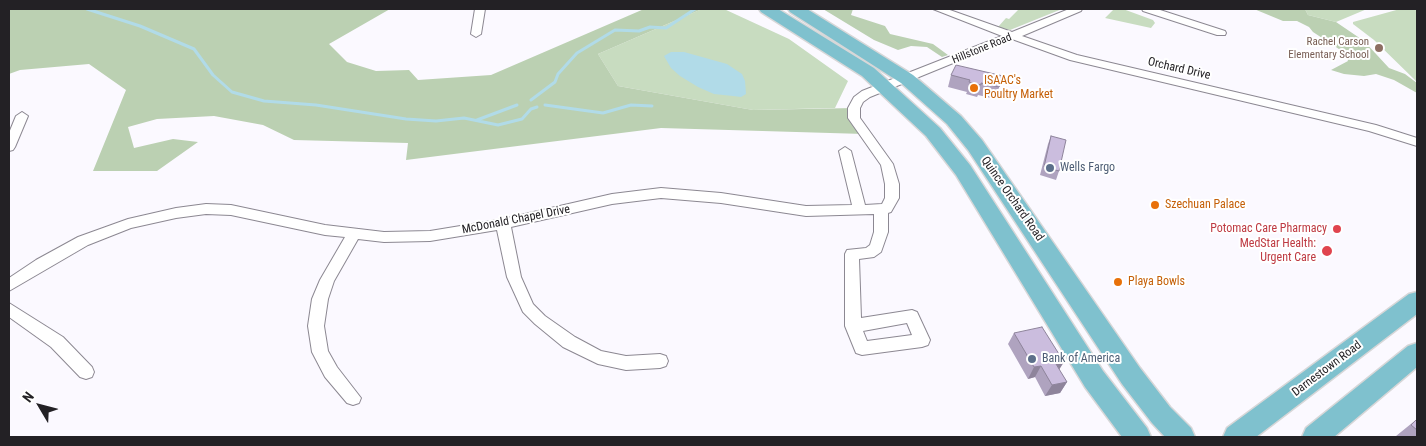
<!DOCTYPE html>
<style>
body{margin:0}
#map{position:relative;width:1426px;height:446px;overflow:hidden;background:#fbf9ff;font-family:"Roboto Condensed",sans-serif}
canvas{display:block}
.frame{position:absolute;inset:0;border:10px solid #232125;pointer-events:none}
.north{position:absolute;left:15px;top:381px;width:50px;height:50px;-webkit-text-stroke:4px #fff;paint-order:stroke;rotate:307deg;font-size:14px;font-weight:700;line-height:20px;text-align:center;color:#232125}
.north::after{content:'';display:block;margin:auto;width:18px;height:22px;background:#232125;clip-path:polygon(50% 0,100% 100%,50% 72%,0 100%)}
</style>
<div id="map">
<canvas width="1426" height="446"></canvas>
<div class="frame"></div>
<div class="north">N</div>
</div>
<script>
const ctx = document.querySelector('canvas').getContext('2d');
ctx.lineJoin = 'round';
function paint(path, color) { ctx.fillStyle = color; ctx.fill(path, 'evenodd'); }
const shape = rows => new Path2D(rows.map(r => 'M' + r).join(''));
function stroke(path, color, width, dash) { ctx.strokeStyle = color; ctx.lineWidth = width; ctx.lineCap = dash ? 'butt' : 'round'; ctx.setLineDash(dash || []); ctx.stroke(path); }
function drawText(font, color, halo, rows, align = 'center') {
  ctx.font = font + ' "Roboto Condensed",sans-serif'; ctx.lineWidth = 4; ctx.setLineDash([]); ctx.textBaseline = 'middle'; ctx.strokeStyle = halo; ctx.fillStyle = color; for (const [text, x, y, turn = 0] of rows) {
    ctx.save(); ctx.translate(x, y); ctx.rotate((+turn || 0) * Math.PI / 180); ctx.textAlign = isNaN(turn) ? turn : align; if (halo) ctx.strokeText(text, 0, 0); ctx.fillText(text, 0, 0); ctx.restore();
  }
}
paint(shape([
 [702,9,724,9,789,39,848,81,835,108,753,110,618,86,598,54],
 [1017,9,1062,9,1010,30,998,27,1006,18,1009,19,1018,10],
 [1114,9,1123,9,1153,20,1155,23,1151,28,1105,18],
 [1305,9,1367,9,1336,22,1308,15],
 [1400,9,1414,9,1417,11,1417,82,1374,40,1353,24,1353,22]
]), '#c8dcc0');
paint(shape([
 [9,9,390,9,329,44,347,62,376,71,409,70,418,80,491,75,644,9,702,9,598,54,618,86,753,110,854,108,864,134,661,128,406,160,408,143,294,140,263,125,214,116,157,119,128,127,134,148,173,139,198,142,157,171,93,171,126,90,89,64,20,70,9,74],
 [823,9,853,9,851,15,885,26,890,34,933,44,948,55,942,57,927,47,911,46,898,50,874,40],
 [1254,9,1305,9,1308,15,1336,22,1364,41,1389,68,1405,74,1417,83,1417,93,1394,80,1376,74,1364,76,1344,74,1331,70,1348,61,1345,53,1313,32,1309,27,1297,21,1283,21]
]), '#bbd0b2');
paint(shape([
 [671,52,684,52,727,64,742,74,745,81,746,94,741,97,733,96,714,94,698,87,680,76,671,68,664,56]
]), '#b1dbe8');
stroke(shape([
 [87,9,140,26,194,49,213,75,232,92,264,101,316,105,406,119,436,121,464,118,498,125,522,119,531,109,537,107],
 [531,100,555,82,558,74,577,53,615,30,639,31,650,27,666,28,695,9],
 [545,105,603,113,631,105,652,106],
 [477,120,517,105]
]), '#b1dbe8', 3);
const street = shape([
 [475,9,485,9,481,34,476,37,471,34,475,9],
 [933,9,947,9,1012,32,1069,9,1082,9,1081,11,1022,36,1077,55,1376,125,1417,138,1417,146,1369,131,1070,60,1012,39,870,97,863,102,860,108,860,118,893,164,899,184,899,198,891,212,888,213,888,232,881,252,874,257,859,259,861,318,912,310,917,312,930,340,928,345,922,347,862,355,856,353,845,326,845,254,847,250,866,248,870,245,874,232,874,214,806,216,721,203,661,198,612,204,511,227,521,277,533,304,545,316,575,337,601,351,626,356,660,354,666,356,668,361,666,366,660,368,626,370,598,364,563,347,535,324,523,312,507,277,497,230,430,241,384,242,358,239,334,281,328,299,324,326,328,351,337,367,361,398,359,403,353,405,347,403,325,377,312,352,308,326,312,299,320,280,345,237,325,235,231,215,206,214,176,218,131,228,88,245,9,291,9,278,36,260,78,237,128,219,176,208,206,204,231,205,325,225,384,232,430,231,503,219,612,194,661,188,721,193,806,206,852,205,839,151,845,147,851,151,865,205,882,204,885,198,885,184,881,165,848,118,848,108,854,97,862,91,1002,36,933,9],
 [907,323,912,335,867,341,863,331,907,323],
 [1142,9,1157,9,1225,31,1226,33,1225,35,1217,35,1143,11,1142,9],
 [22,112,28,116,15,147,13,150,9,151,9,133,16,116,22,112],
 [9,303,63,337,92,367,94,372,92,377,86,379,80,377,51,347,9,317,9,303]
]);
const primary = shape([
 [759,9,778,9,874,68,940,128,970,165,1103,371,1147,428,1151,437,1122,437,1085,387,956,175,926,136,862,76,761,12,759,9],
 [788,9,807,9,913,75,961,116,982,140,1140,368,1170,407,1191,428,1195,437,1165,437,1152,423,1122,384,968,150,947,124,901,83,790,12,788,9],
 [1417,292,1417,314,1256,437,1223,437,1227,428,1409,294,1417,292],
 [1417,343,1417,367,1334,437,1302,437,1306,428,1408,346,1417,343]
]);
stroke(street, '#8c8892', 2);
stroke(primary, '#d7d7d8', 3);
paint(street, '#fff');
paint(primary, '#7fc1ce');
paint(shape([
 [951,75,1003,76,995,99,978,95,977,97,966,94,967,92,948,87],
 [1051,136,1059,171,1056,180,1040,175,1048,144],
 [1014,333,1059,370,1067,382,1060,393,1045,396,1035,377,1028,379,1008,344],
 [1417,419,1417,437,1398,437,1396,436]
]), '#afa3bf');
paint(shape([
 [1064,362,1057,373,1056,364],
 [1041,366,1035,377,1028,379,1034,367],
 [1067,382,1060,393,1045,396,1052,385]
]), '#8e849b');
const building = shape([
 [956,65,1003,76,999,87,981,83,981,85,969,82,970,80,951,75,956,65],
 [1051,136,1066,140,1059,171,1044,167,1051,136],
 [1042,327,1064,362,1056,364,1067,382,1052,385,1041,366,1034,367,1014,333,1042,327],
 [1417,419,1417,430,1411,425,1417,419]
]);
paint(building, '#cbbdde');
stroke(building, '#8e849b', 1);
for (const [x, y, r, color] of [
 [1379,48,5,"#8d6e63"],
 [974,88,5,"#e8710a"],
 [1050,168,5,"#5c6f8a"],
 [1155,205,5,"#e8710a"],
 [1337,229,5,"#e0444e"],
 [1327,251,6,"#e0444e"],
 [1118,282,5,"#e8710a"],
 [1032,359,5,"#5c6f8a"]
]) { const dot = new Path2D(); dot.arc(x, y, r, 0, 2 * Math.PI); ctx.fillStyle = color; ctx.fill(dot); stroke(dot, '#fff', 2); }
drawText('11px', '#785e54', '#fff', [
 ["Rachel Carson",1369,42],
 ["Elementary School",1369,55]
], 'right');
drawText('11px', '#232125', '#fff', [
 ["Hillstone Road",982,49,-22]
]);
drawText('12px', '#232125', '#fff', [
 ["Orchard Drive",1179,69,13],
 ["Quince Orchard Road",1012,199,55],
 ["McDonald Chapel Drive",516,220,-11],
 ["Darnestown Road",1327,369,-37]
]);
drawText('12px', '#c56008', '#fff', [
 ["ISAAC's",984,81],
 ["Poultry Market",984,95],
 ["Szechuan Palace",1165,205],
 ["Playa Bowls",1128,282]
], 'left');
drawText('12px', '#4e5e75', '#fff', [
 ["Wells Fargo",1060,168],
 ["Bank of America",1042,359]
], 'left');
drawText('12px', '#be3a42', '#fff', [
 ["Potomac Care Pharmacy",1327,229],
 ["MedStar Health:",1316,244],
 ["Urgent Care",1316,258]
], 'right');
</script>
